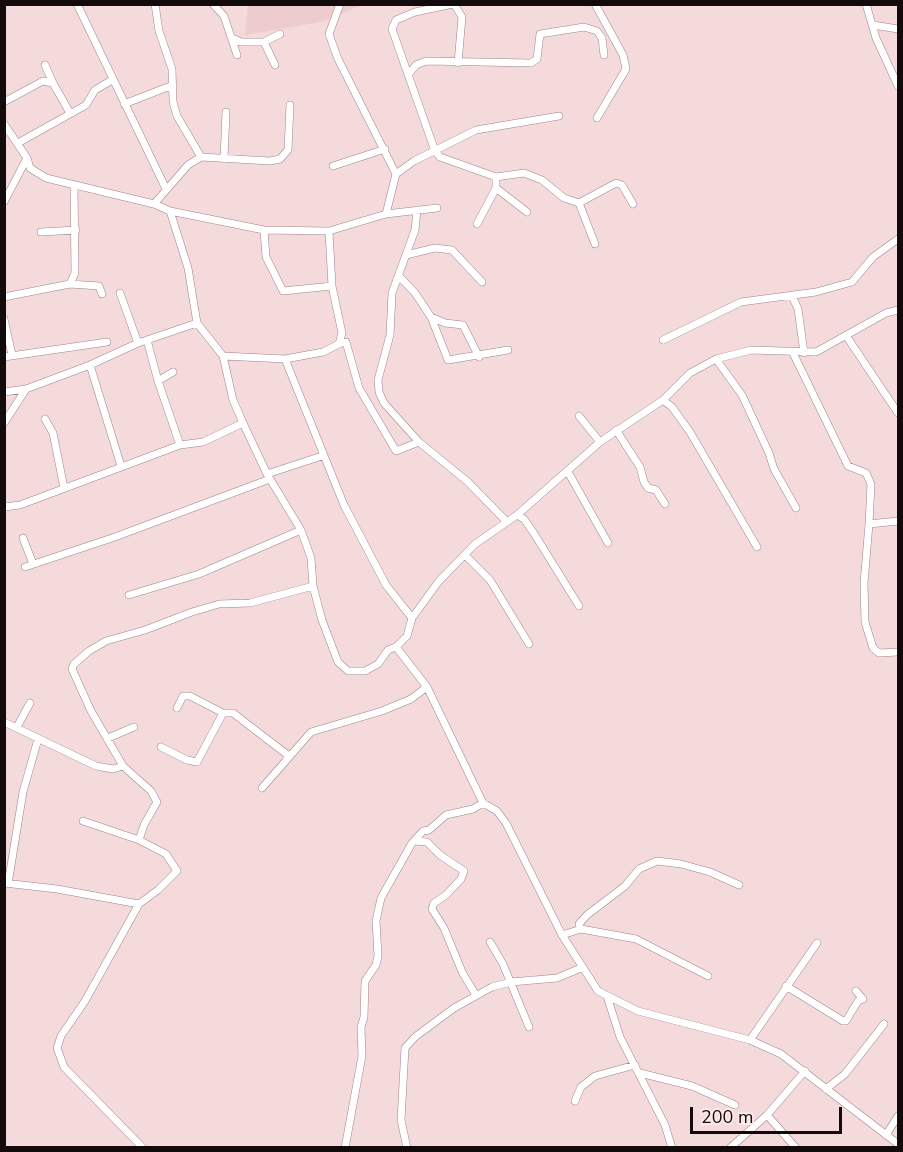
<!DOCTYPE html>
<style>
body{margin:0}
#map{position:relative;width:903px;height:1152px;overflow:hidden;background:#f5dadc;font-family:"Nunito Sans",sans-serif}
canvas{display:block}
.frame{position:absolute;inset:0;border:6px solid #120a0b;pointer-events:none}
.scale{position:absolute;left:690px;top:1107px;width:152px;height:27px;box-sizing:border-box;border:3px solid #120a0b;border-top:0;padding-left:8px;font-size:18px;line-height:21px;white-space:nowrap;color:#120a0b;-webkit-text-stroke:4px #fee8ea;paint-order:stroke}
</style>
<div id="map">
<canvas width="903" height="1152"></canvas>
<div class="frame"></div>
<div class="scale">200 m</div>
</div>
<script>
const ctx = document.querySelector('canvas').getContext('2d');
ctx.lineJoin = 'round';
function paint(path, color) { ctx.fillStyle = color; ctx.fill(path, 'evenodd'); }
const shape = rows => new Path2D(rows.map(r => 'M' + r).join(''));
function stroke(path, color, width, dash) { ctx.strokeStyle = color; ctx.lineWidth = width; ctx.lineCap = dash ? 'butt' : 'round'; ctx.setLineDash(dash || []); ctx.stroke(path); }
paint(shape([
 [248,5,362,5,321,22,245,35]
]), '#eecbcd');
const minor = shape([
 [77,4,166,189],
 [155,4,159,31,172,69,173,102,177,116,201,157],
 [213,4,224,16,237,55],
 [340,4,329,34,338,59,396,174],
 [453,4,415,12,396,20,392,29,435,151,440,157,496,177,524,173,542,180,564,198,579,203,595,244],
 [454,4,462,17,458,63],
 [595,4,623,55,626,69,597,118],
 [866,4,876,38,898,86],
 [873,25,898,29],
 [232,38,241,42,264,42,275,65],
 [264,42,280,34],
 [45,65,53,83],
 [408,75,416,65,426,61,531,63,537,59,540,34,584,27,597,31,602,38,604,55],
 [4,102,43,81,53,83,70,113],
 [124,104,173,85],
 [4,124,27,158,30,168,46,178,154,204,170,211,264,230,329,231,386,214,437,208],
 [18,143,86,105,95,90,112,80],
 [224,159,226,112],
 [333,166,385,149],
 [496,177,496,188,527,212],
 [4,202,27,158],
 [579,203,616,183,622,185,633,204],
 [154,204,188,165,201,157,270,161,280,159,288,150,290,105],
 [417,210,415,230,392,293,390,335,378,380,379,392,384,403,419,442,468,482,507,522],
 [170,211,188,268,197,323,223,356,233,400,243,423,267,474,301,530,311,558,313,586,322,620,338,662,348,671,365,671,378,664,388,650,396,647,427,687,483,803,473,809,446,815,429,830,423,831,412,843,381,898,376,921,378,956,376,965,365,981,364,1017,361,1027,362,1056,345,1148],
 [386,214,396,174,414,161,476,130,559,116],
 [477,224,496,188],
 [264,230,266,257,283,291,332,286],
 [41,232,76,230],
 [406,255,435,248,452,250,482,282],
 [399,276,415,293,431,317,445,323,463,325,479,357],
 [70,284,75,273,74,185],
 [120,293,138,343],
 [792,296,798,309,804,353],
 [4,297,70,284,99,286,102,294],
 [431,317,448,360,508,350],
 [4,319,12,355],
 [847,337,898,413],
 [147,340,158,381,173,372],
 [663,340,741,302,816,292,852,282,873,257,898,239],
 [339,344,346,342,359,388,396,451,419,442],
 [793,353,848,466,866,473,871,484,869,524],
 [223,356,285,359,323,352,339,344,342,333,332,286,329,231],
 [4,357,107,342],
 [285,359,344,505,386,585,412,618],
 [716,359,742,395,769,453,774,469,796,508],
 [90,365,121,466],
 [158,381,180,445],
 [4,392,26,389,90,365,138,343,197,323],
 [663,400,672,407,690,432,757,547],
 [579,416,600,442],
 [45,419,53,433,64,488],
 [4,423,26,389],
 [616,430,640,467,644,482,648,488,656,490,665,504],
 [568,472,608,543],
 [267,474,322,456],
 [4,507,20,505,180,445,203,442,243,423],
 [517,515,524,519,535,535,579,606],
 [898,521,869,524,864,583,865,622,873,648,879,653,898,652],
 [23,538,33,564],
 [465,555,490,580,529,644],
 [25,567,115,537,270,479],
 [129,595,199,574,301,530],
 [396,647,407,636,412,618,439,581,475,544,517,515,600,442,663,400,690,373,716,359,751,350,816,352,886,313,898,310],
 [177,708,183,696,190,696,223,713],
 [4,722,96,766,113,769,123,766],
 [17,727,30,703],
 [108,738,134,727],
 [161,747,187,760,197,762,223,713,233,713,289,756],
 [262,788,311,732,382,711,411,699,427,687],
 [483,803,497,811,506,823,562,935,598,991,638,1011,750,1040,781,1054,898,1144],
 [83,821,139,840],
 [415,841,427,842,440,855,464,871,461,879,446,895,434,903,432,909,444,928,463,974,476,995],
 [4,883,57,889,139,904,85,1001,61,1036,57,1048,64,1067,143,1148],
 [8,884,23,792,38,739],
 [139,904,158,890,177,871,166,854,139,840,144,825,157,802,151,791,123,766,91,711,72,669,74,664,89,651,106,641,145,630,192,612,219,604,250,603,313,586],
 [581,929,579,924,587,915,625,886,639,869,657,861,681,864,710,872,739,885],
 [562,935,581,929,636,939,708,976],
 [490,942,503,964,529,1027],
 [786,986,843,1021,846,1021,858,1001,863,999,856,991],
 [607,996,620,1037,665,1125,672,1148],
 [750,1040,817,943],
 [640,1073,692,1086,735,1105],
 [826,1089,845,1074,884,1024],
 [575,1101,581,1087,595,1076,635,1065],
 [767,1115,796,1148],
 [886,1135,898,1116],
 [407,1148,401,1120,405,1048,415,1037,454,1008,492,987,511,982,557,978,581,968],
 [730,1148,767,1115,805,1071]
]);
stroke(minor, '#9d8587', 8);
stroke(minor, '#fff', 7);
</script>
